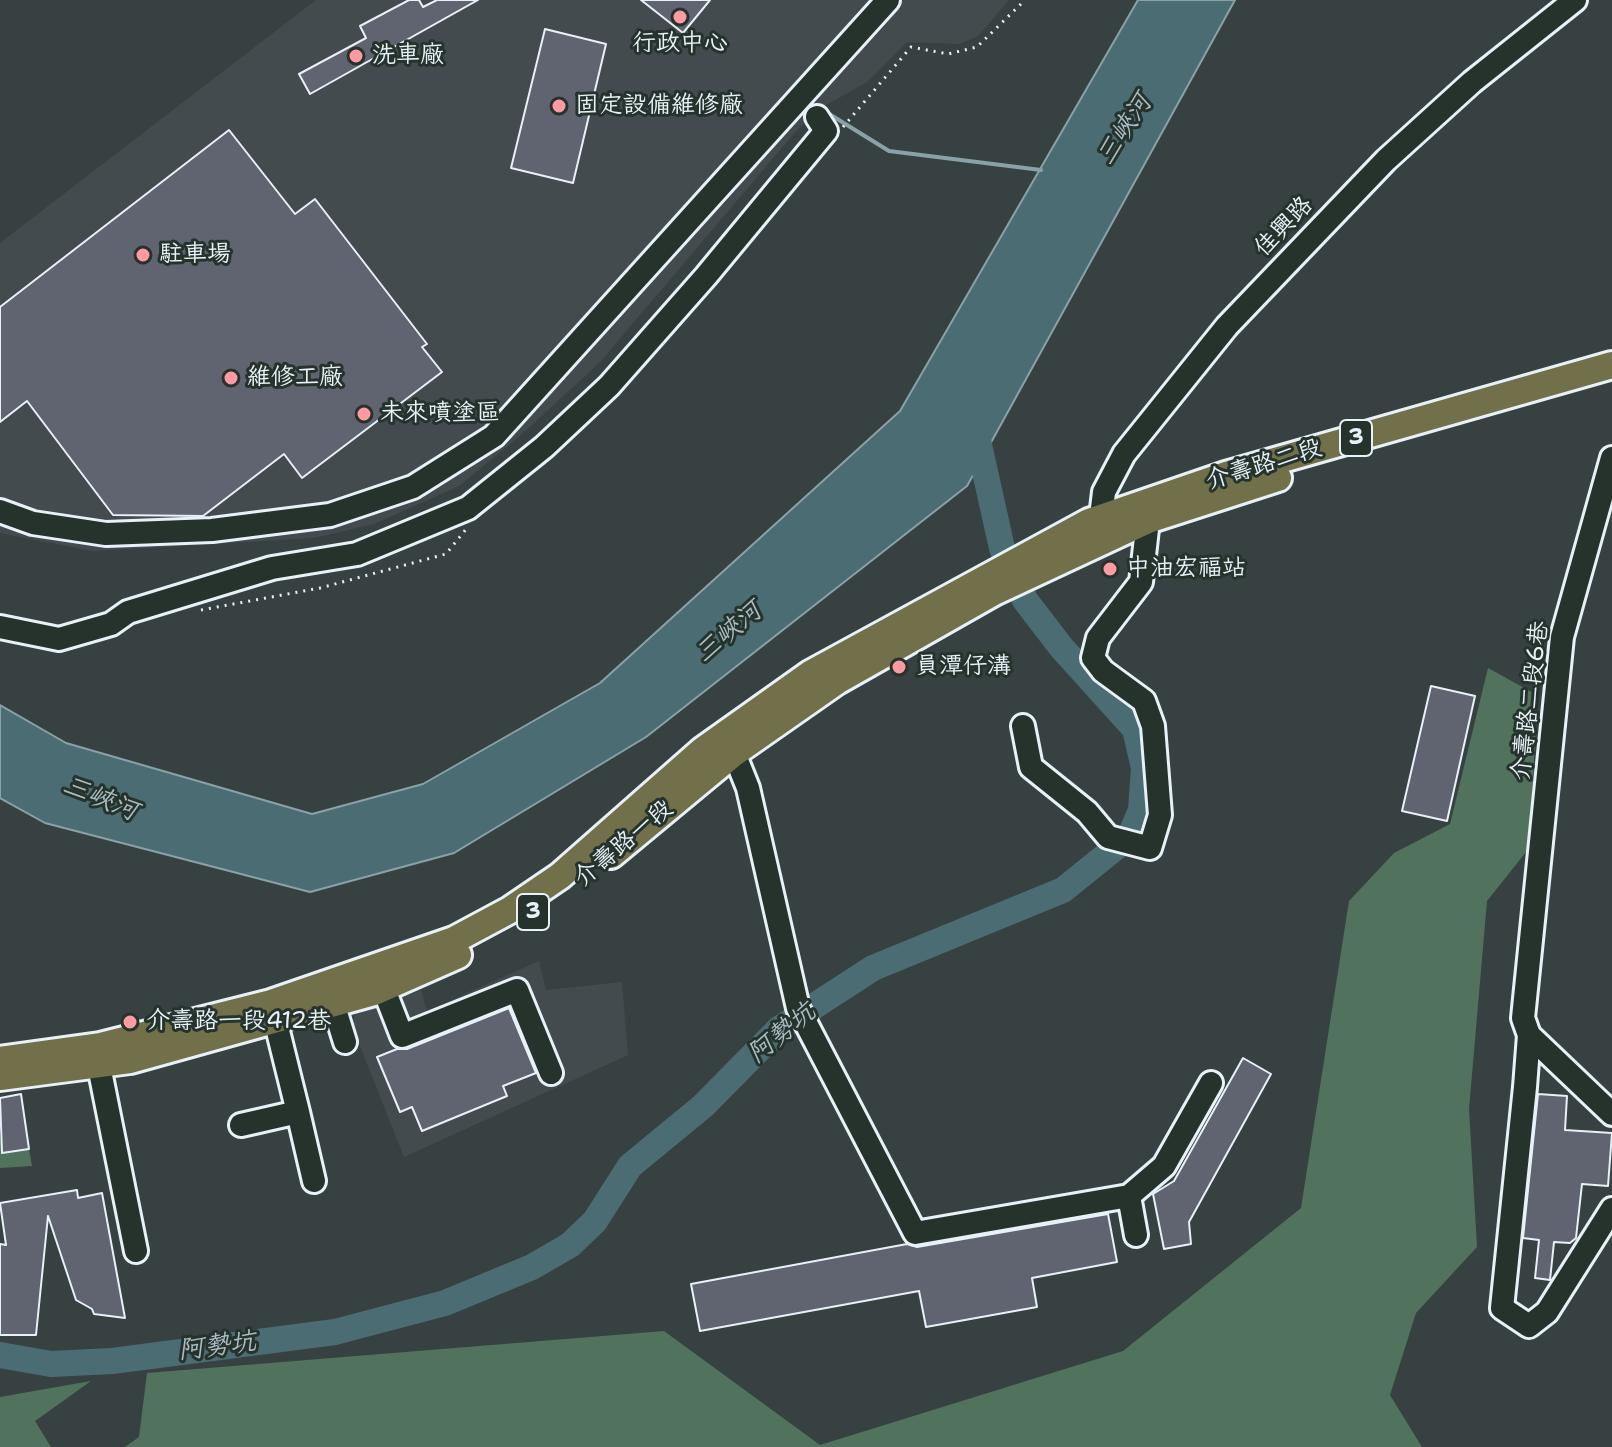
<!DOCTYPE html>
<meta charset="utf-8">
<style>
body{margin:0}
canvas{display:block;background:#374141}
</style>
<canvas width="1612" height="1447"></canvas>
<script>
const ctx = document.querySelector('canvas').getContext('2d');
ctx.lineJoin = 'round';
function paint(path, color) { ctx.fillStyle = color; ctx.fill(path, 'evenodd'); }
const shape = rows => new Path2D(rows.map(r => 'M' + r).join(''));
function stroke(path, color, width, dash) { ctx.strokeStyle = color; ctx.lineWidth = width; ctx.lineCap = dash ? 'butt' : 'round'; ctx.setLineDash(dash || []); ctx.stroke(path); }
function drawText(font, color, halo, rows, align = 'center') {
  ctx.font = font + ' "Shantell Sans","LXGW WenKai TC",sans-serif'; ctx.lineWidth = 6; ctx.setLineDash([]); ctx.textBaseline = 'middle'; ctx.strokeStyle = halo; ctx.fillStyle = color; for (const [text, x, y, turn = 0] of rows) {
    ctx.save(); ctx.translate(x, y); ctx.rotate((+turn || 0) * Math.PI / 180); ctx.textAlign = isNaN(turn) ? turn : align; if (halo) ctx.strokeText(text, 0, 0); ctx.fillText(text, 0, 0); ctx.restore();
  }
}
paint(shape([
 [316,0,1009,0,978,36,959,44,907,42,867,82,821,108,797,130,600,362,521,435,459,486,374,524,314,538,92,551,0,533,0,243],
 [539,961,546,990,622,982,628,1055,404,1157,352,1026,355,1014,421,990,427,1011]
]), '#434b4f');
paint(shape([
 [1488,668,1537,695,1530,847,1487,901,1469,1109,1477,1247,1416,1313,1390,1395,1422,1447,125,1447,139,1437,147,1373,664,1331,820,1445,1123,1351,1301,1208,1349,901,1394,853,1450,824],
 [0,1136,3,1152,29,1149,32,1166,0,1168],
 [91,1381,35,1421,51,1447,0,1447,0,1397]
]), '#51725d');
const water = shape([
 [1138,0,1235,0,967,486,646,737,454,853,310,892,45,823,0,798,0,705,66,743,312,814,423,784,600,683,900,411,1138,0]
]);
paint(water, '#4c6c73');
stroke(water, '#8aa1a8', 2);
stroke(shape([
 [826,112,889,151,1041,170]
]), '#8aa1a8', 4);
stroke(shape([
 [0,1355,51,1364,112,1361,335,1332,445,1303,532,1267,570,1245,595,1221,630,1166,703,1106,779,1029,873,968,1063,890,1130,836,1141,810,1144,768,1135,729,1061,647,1025,600,1002,548,975,427]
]), '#4c6c73', 26);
const building = shape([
 [409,0,419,0,423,7,437,0,478,0,310,94,299,74,366,38,360,26,409,0],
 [641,0,710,0,683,33,641,0],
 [545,29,606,44,573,183,511,168,545,29],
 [229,130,295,214,315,199,427,344,422,347,442,372,302,478,284,454,203,516,113,515,27,401,0,422,0,307,229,130],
 [1431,686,1475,696,1447,821,1402,811,1431,686],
 [509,1008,536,1073,503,1086,507,1096,422,1131,412,1107,400,1112,377,1057,397,1049,407,1049,509,1008],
 [1243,1058,1271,1074,1189,1222,1191,1244,1164,1249,1153,1194,1174,1181,1243,1058],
 [21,1094,29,1149,2,1153,0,1098,21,1094],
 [1538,1094,1567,1096,1565,1130,1612,1133,1608,1186,1582,1184,1576,1238,1570,1243,1554,1242,1550,1280,1535,1278,1539,1240,1523,1238,1538,1094],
 [77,1190,78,1198,102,1193,125,1318,94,1314,92,1309,76,1300,48,1216,36,1335,0,1335,0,1244,6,1245,0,1203,77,1190],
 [1108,1214,1117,1262,1032,1278,1037,1307,926,1327,919,1291,700,1331,691,1284,907,1244,917,1247,1108,1214]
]);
paint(building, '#606370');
stroke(building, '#e8f1f8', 2);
const minor = shape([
 [1612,458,1562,637,1523,1018,1529,1035,1525,1087,1502,1308,1529,1326,1547,1312,1612,1209],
 [0,511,33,523,106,534,212,530,330,515,413,487,494,436,888,0],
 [1110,531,1101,517,1104,492,1124,454,1227,326,1386,160,1472,82,1575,0],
 [0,627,59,639,111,624,128,612,272,568,357,554,468,508,544,447,609,386,706,276,826,131,817,117],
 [1023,726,1031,767,1087,812,1108,837,1150,848,1160,815,1153,726,1144,701,1103,671,1093,658,1098,638,1141,582,1148,520],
 [724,739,734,753,748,788,798,1008,915,1233,1129,1196,1136,1235],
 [383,987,402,1036,517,990,551,1073],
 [333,1003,345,1042],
 [1529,1035,1612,1114],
 [99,1066,136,1251],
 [298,1112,314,1181],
 [241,1125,298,1112,271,1003],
 [1129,1196,1164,1166,1211,1083]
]);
const major = shape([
 [611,855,734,753,837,681,927,630,994,592,1148,520,1278,478],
 [0,1060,100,1046,271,1003,454,940,510,910,560,876,703,750,810,674,1089,522,1226,475,1612,365],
 [0,1077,130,1060,374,992,458,955]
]);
stroke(minor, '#e8f1f8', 28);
stroke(major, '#e8f1f8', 32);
stroke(shape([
 [843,127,911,47,948,54,977,47,1025,0],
 [201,610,320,588,446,554,467,528]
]), '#e8f1f8', 3, [2, 6]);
stroke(minor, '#26332d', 22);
stroke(major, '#71704a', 26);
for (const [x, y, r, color] of [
 [680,17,8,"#ff9aa2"],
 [356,56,8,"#ff9aa2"],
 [559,106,8,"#ff9aa2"],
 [143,255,8,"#ff9aa2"],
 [231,378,8,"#ff9aa2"],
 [364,414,8,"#ff9aa2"],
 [1110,569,8,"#ff9aa2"],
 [899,667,8,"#ff9aa2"],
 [130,1022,8,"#ff9aa2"]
]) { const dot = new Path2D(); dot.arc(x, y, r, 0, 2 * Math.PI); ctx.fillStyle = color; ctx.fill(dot); stroke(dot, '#26332d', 3); }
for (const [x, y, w] of [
 [1356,438,32],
 [533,912,32]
]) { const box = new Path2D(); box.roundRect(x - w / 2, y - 18, w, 36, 6); ctx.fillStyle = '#26332d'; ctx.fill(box); stroke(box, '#e8f1f8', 2); }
drawText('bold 22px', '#e8f1f8', null, [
 ["3",1356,438],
 ["3",533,912]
]);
drawText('24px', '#e8f1f8', '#26332d', [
 ["行政中心",680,44,"center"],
 ["洗車廠",372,56],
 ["固定設備維修廠",575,106],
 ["駐車場",159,255],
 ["維修工廠",247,378],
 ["未來噴塗區",380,414],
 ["中油宏福站",1126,569],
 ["員潭仔溝",915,667],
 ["介壽路一段412巷",146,1022]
], 'left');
drawText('24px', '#e8f1f8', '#26332d', [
 ["佳興路",1284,227,-46],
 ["介壽路二段",1264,465,-17],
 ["介壽路二段6巷",1531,701,-83],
 ["介壽路一段",624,844,-40]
]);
drawText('italic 26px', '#aabcc3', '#26332d', [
 ["三峽河",1125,130,-57],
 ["三峽河",729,633,-40],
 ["三峽河",100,799,22],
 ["阿勢坑",782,1034,-39],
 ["阿勢坑",217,1347,-7]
]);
</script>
